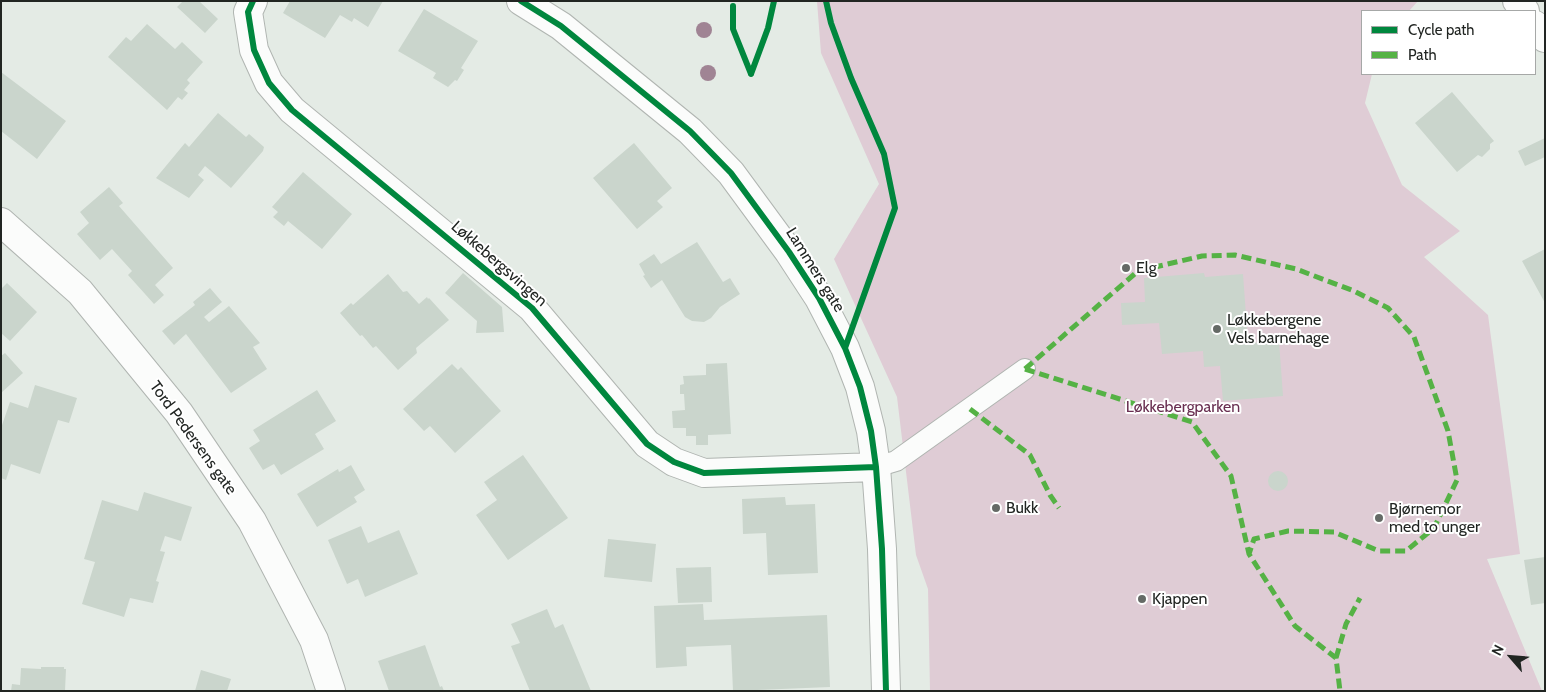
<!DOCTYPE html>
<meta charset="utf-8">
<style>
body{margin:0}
#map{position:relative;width:1546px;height:692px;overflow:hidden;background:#e4ebe5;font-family:Cabin,sans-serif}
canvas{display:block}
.frame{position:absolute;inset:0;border:2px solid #212522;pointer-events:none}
.legend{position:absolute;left:1361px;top:10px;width:175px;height:65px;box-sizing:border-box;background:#fff;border:1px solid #a6a8a7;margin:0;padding:6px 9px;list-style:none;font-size:15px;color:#212522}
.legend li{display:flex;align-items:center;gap:10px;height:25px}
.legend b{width:25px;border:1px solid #a6a8a7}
.north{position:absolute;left:1486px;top:632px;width:50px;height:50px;-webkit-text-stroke:4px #fff;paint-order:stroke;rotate:297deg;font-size:14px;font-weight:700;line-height:20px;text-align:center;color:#212522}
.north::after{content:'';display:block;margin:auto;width:18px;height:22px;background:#212522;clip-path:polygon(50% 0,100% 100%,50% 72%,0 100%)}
</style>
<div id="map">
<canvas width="1546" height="692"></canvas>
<div class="frame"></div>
<ul class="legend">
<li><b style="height:6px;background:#00873e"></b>Cycle path</li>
<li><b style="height:6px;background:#55b245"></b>Path</li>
</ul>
<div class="north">N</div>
</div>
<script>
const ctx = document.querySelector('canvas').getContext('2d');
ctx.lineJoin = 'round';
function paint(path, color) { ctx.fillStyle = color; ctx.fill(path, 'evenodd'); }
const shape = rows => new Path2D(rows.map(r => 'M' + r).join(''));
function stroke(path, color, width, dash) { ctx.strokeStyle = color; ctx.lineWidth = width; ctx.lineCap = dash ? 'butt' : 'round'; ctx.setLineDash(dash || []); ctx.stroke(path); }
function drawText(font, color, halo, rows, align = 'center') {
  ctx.font = font + ' Cabin,sans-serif'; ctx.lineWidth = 4; ctx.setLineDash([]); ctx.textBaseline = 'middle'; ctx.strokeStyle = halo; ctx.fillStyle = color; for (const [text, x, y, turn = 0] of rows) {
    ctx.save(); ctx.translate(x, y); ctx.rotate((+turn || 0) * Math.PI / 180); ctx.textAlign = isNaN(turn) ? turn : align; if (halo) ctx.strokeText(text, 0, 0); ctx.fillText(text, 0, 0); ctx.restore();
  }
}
paint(shape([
 [817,1,1418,1,1409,11,1362,11,1362,74,1372,74,1365,103,1402,185,1460,231,1424,257,1488,315,1520,554,1487,559,1542,691,930,691,928,589,916,555,897,397,834,259,879,184,821,53]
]), '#dfccd5');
paint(shape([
 [183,1,199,1,218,19,205,33,177,7],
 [290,1,383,1,368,27,354,18,352,22,340,15,325,38,283,13],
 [424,9,478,41,461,68,464,70,457,81,455,80,448,87,433,78,436,73,398,51],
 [147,24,175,49,182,42,203,62,187,80,190,83,184,90,188,93,182,100,178,97,167,110,108,57,126,37,131,41],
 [1,72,66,121,37,159,1,131],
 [1452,92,1494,141,1490,144,1490,149,1482,157,1478,155,1457,172,1415,123],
 [218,113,246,137,249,134,264,147,263,151,231,188,205,166,198,175,204,180,189,198,156,178,185,143,189,147],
 [1545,138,1545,157,1525,166,1518,151],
 [634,143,672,188,657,201,663,207,637,229,593,178],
 [303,172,352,214,322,249,288,221,284,226,273,217,278,212,272,207],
 [109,187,123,203,119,206,173,268,155,285,164,295,154,304,128,275,132,271,112,249,100,260,77,234,89,223,80,212],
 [697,242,723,282,730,278,740,294,720,307,711,318,704,322,692,321,685,317,662,280,651,288,643,276,645,275,639,264,654,254,661,264],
 [1545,249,1545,303,1522,261],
 [463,273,502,307,504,332,476,333,477,321,445,293],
 [1204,273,1205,277,1243,274,1248,343,1279,341,1283,396,1223,401,1220,366,1204,367,1203,351,1162,354,1159,323,1122,325,1121,303,1145,302,1144,278],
 [388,274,403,292,407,291,419,304,427,297,428,299,429,298,449,320,416,348,417,353,398,370,376,346,373,348,362,335,360,336,340,313,351,303,353,305],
 [7,283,37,312,10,341,1,333,1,289],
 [210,288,222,302,204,317,209,322,229,306,260,343,253,347,267,369,231,393,186,334,174,345,162,331,195,305,193,302],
 [5,353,23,373,1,393,1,356],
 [727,363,731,434,708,435,708,445,696,445,696,436,686,436,686,428,673,428,672,411,685,410,684,394,680,394,680,385,684,384,683,376,706,375,706,364],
 [452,364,458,370,461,367,501,411,455,453,430,426,424,431,403,409],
 [35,385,77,398,69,423,58,420,40,474,11,464,6,480,1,478,1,428,10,402,28,408],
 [317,390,336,421,315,434,324,449,281,475,274,464,263,470,249,448,260,441,253,430],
 [523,455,568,518,508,560,476,515,497,500,484,482],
 [351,465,365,490,354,497,357,502,317,527,297,494,338,469,339,472],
 '1268 481a10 10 0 1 1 20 0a10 10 0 1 1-20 0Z',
 [144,492,192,507,181,541,165,536,160,551,165,552,156,581,159,582,153,603,130,598,124,617,82,604,95,562,84,559,102,500,138,511],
 [785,497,786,505,815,504,818,573,768,575,766,533,743,534,742,499],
 [361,526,368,543,399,530,418,574,365,597,358,579,347,584,328,540],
 [608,539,656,544,652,582,604,577],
 [1545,557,1545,603,1531,605,1524,560],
 [711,567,712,602,678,603,676,568],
 [703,604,704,620,827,615,830,687,733,691,731,645,686,647,687,666,656,668,654,606],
 [547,609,555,628,563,624,591,691,530,691,511,646,520,643,511,624],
 [425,645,440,687,442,686,444,691,389,691,378,661],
 [41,667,64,667,64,669,66,669,65,691,11,691,12,684,20,685,21,668,41,669],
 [201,670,231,679,227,691,195,691]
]), '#cad5cc');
const service = shape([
 [876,467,896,461,1025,369]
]);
const minor = shape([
 [253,1,248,12,254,50,269,83,292,110,532,308,647,444,674,462,704,473,876,467],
 [521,1,561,26,690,131,731,173,789,252,819,298,845,348,860,387,871,431,876,467,882,549,886,691],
 [1,222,80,292,179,413,252,521,314,640,331,691]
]);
const secondary = shape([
 [1517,1,1525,11],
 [1535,25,1545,38]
]);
stroke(service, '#b0b5b1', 22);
stroke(minor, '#b0b5b1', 30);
stroke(secondary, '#b0b5b1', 30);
stroke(service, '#fbfcfb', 20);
stroke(minor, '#fbfcfb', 28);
stroke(secondary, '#fbfcfb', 28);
stroke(shape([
 [1025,369,1138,271,1202,256,1235,255,1296,269,1354,291,1388,308,1414,337,1448,431,1457,480,1434,528,1406,551,1379,551,1334,532,1288,531,1254,539,1249,554],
 [1025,369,1192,422,1231,476,1249,554,1295,626,1336,658,1340,691],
 [970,409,1030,455,1050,495,1059,508],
 [1336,658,1346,624,1360,598]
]), '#55b245', 5, [10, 5]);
stroke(shape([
 [253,1,248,12,254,50,269,83,292,110,532,308,647,444,674,462,704,473,876,467],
 [521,1,561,26,690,131,731,173,789,252,819,298,845,348,860,387,871,431,876,467,882,549,886,691],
 [826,1,831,23,851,78,884,154,895,208,845,348],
 [733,6,733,29,751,74],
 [751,74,768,28,774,1]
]), '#00873e', 6);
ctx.fillStyle = '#a08494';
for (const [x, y] of [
 [704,30],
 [708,73]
]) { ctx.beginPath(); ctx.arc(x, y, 8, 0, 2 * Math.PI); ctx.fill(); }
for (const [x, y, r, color] of [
 [1126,268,5,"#656a66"],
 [1217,329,5,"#656a66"],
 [996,508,5,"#656a66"],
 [1379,518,5,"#656a66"],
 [1142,599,5,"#656a66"]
]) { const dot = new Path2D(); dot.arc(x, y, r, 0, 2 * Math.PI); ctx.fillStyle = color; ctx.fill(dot); stroke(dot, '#fff', 2); }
drawText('16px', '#212522', '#fff', [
 ["Løkkebergsvingen",499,264,41],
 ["Lammers gate",815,270,58],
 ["Tord Pedersens gate",193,438,54]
]);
drawText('16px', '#212522', '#fff', [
 ["Elg",1136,268],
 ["Løkkebergene",1227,320],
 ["Vels barnehage",1227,338],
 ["Bukk",1006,508],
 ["Bjørnemor",1389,509],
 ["med to unger",1389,527],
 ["Kjappen",1152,599]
], 'left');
drawText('16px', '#692f51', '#fff', [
 ["Løkkebergparken",1183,407]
]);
</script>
